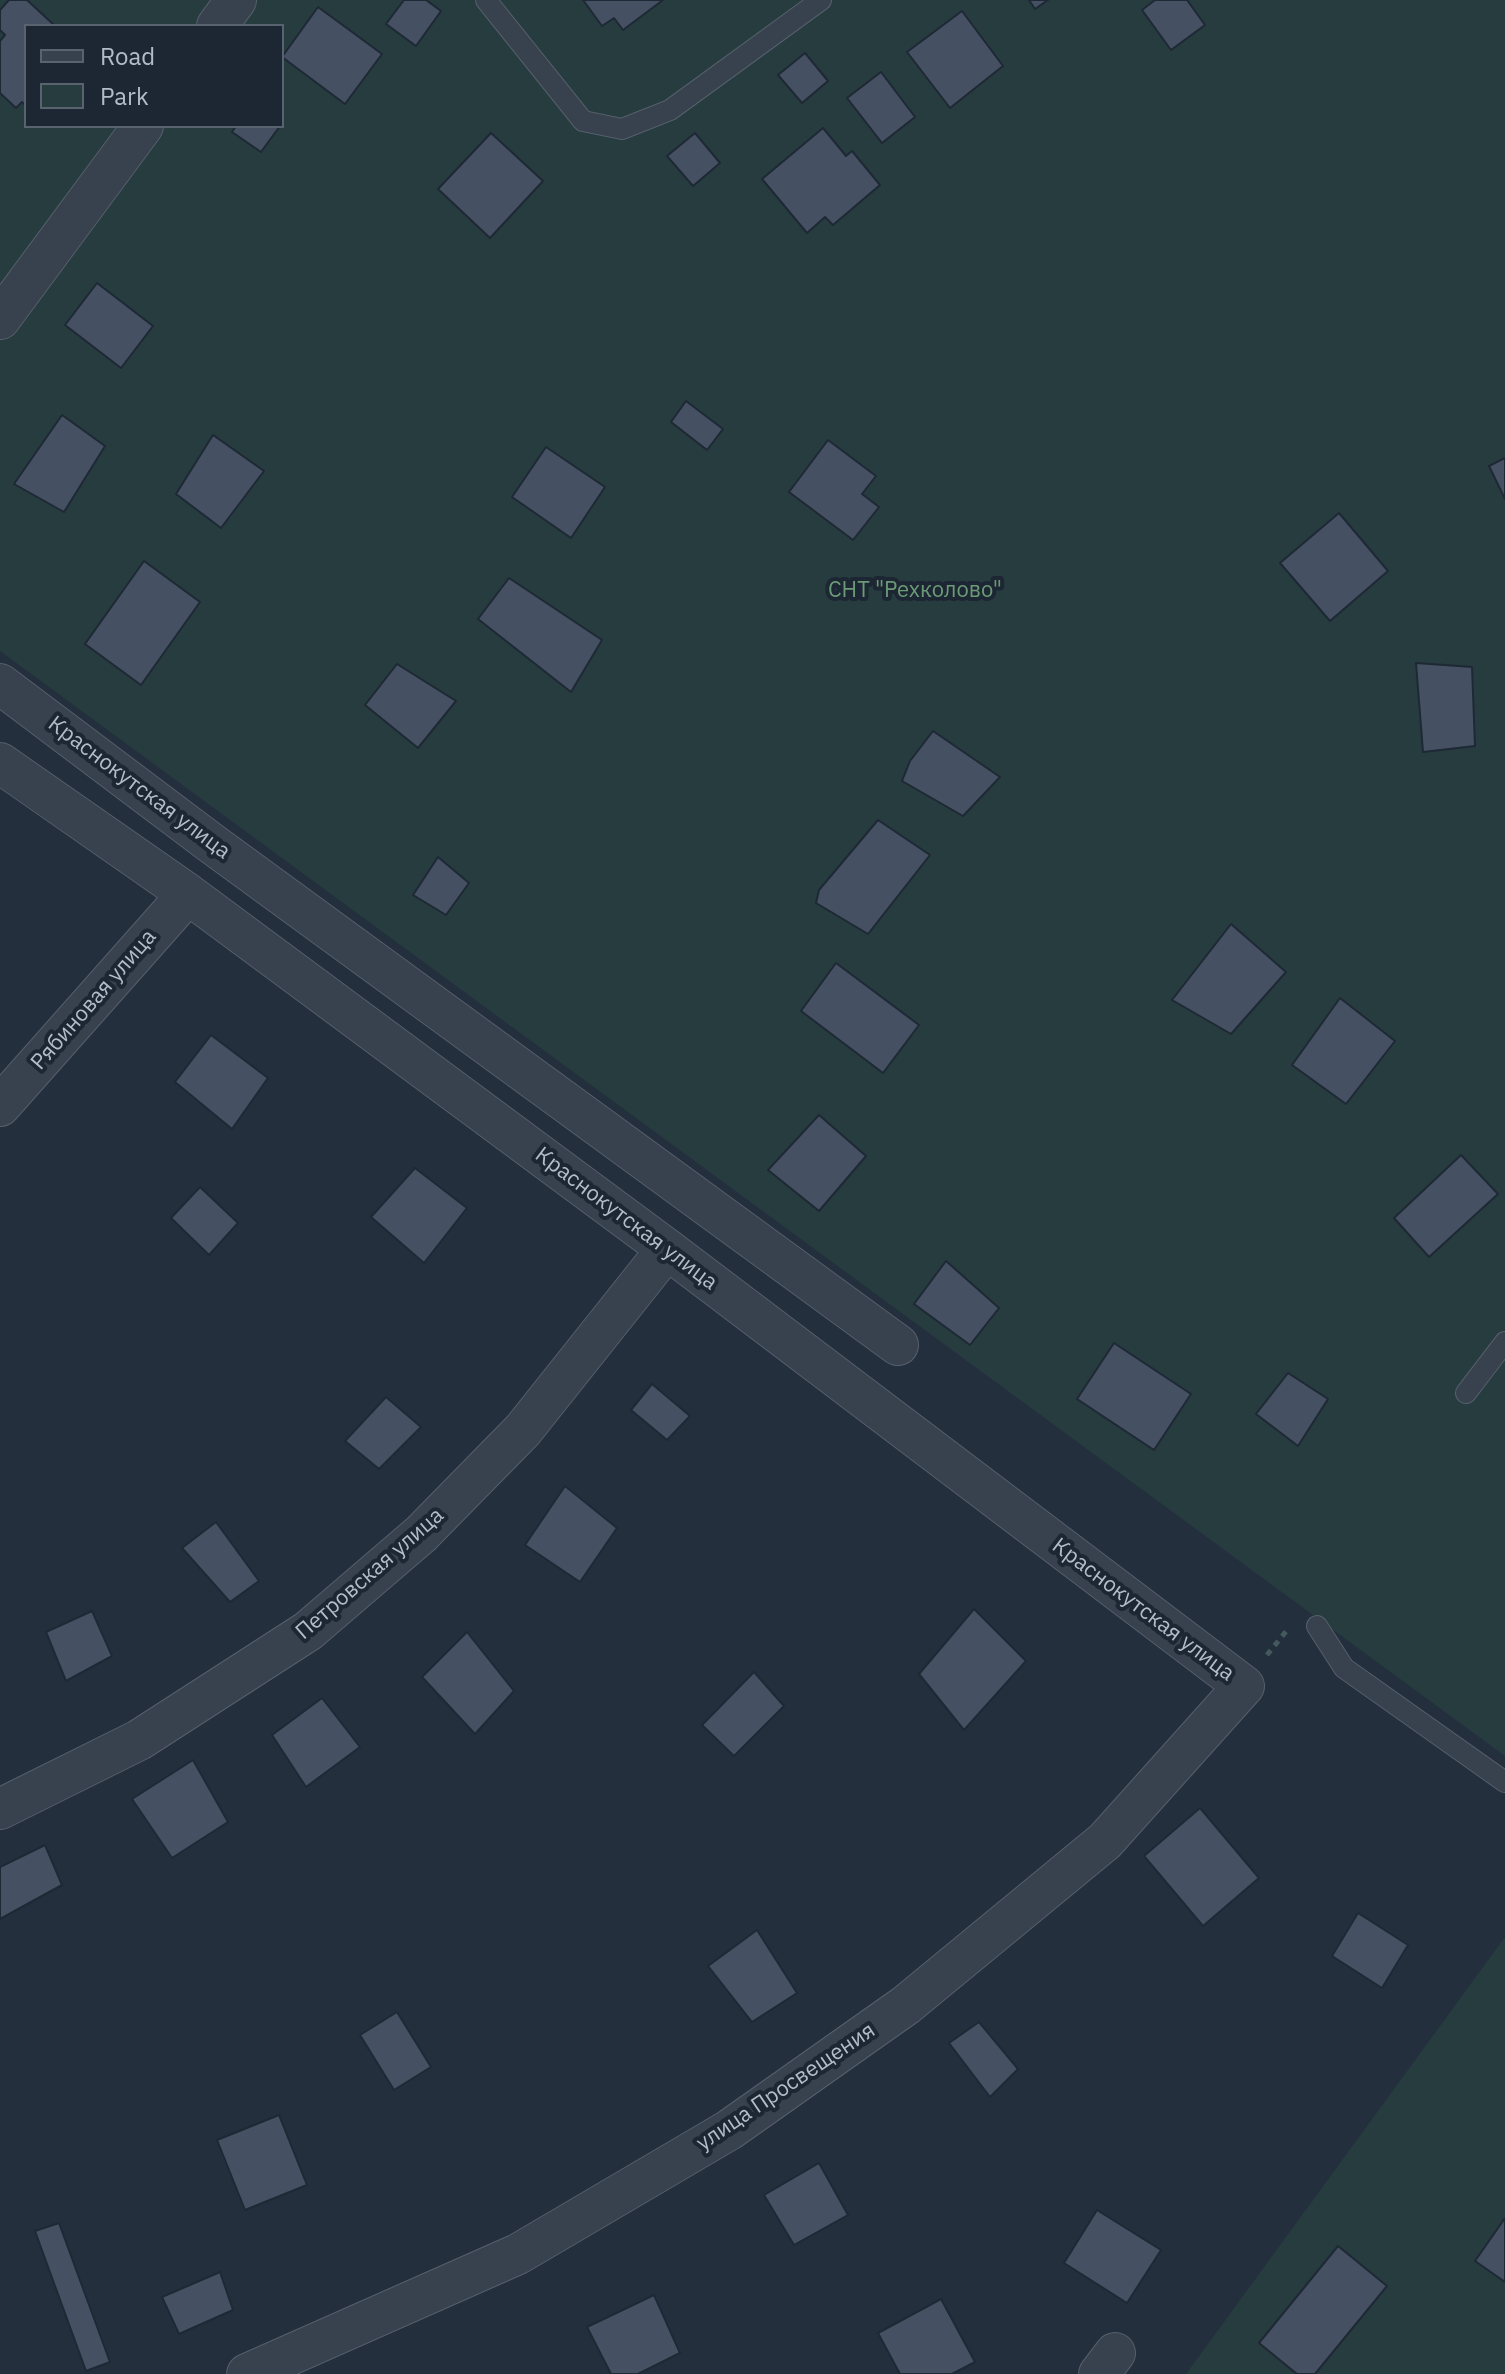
<!DOCTYPE html>
<meta charset="utf-8">
<style>
body{margin:0}
#map{position:relative;width:1505px;height:2374px;overflow:hidden;background:#242f3e;font-family:"IBM Plex Sans",sans-serif}
canvas{display:block}
.legend{position:absolute;left:24px;top:24px;width:260px;height:104px;box-sizing:border-box;background:#1d2633;border:2px solid #59626f;margin:0;padding:10px 14px;list-style:none;font-size:24px;color:#b4bcc9}
.legend li{display:flex;align-items:center;gap:16px;height:40px}
.legend b{width:40px;border:2px solid #59626f}
</style>
<div id="map">
<canvas width="1505" height="2374"></canvas>
<ul class="legend">
<li><b style="height:10px;background:#38414e"></b>Road</li>
<li><b style="height:22px;background:#263c3f"></b>Park</li>
</ul>
</div>
<script>
const ctx = document.querySelector('canvas').getContext('2d');
ctx.lineJoin = 'round';
function paint(path, color) { ctx.fillStyle = color; ctx.fill(path, 'evenodd'); }
const shape = rows => new Path2D(rows.map(r => 'M' + r).join(''));
function stroke(path, color, width, dash) { ctx.strokeStyle = color; ctx.lineWidth = width; ctx.lineCap = dash ? 'butt' : 'round'; ctx.setLineDash(dash || []); ctx.stroke(path); }
function drawText(font, color, halo, rows, align = 'center') {
  ctx.font = font + ' "IBM Plex Sans",sans-serif'; ctx.lineWidth = 8; ctx.setLineDash([]); ctx.textBaseline = 'middle'; ctx.strokeStyle = halo; ctx.fillStyle = color; for (const [text, x, y, turn = 0] of rows) {
    ctx.save(); ctx.translate(x, y); ctx.rotate((+turn || 0) * Math.PI / 180); ctx.textAlign = isNaN(turn) ? turn : align; if (halo) ctx.strokeText(text, 0, 0); ctx.fillText(text, 0, 0); ctx.restore();
  }
}
paint(shape([
 [0,0,1505,0,1505,1756,0,651],
 [26,26,282,26,282,126,26,126],
 [1505,1937,1505,2374,1186,2374]
]), '#263c3f');
const building = shape([
 [9,0,27,0,55,26,26,26,26,106,22,102,16,108,0,93,0,41,5,35,0,30,0,10,9,0],
 [404,0,426,0,441,11,416,46,386,24,404,0],
 [583,0,663,0,623,30,614,18,602,26,583,0],
 [1029,0,1048,0,1035,9,1029,0],
 [1155,0,1187,0,1205,25,1171,50,1142,10,1155,0],
 [318,7,382,54,345,104,282,57,318,7],
 [962,11,1003,66,950,108,907,52,962,11],
 [805,53,828,81,802,103,778,75,805,53],
 [881,72,915,117,882,143,847,98,881,72],
 [236,126,280,126,261,152,232,132,236,126],
 [823,128,846,156,852,151,880,185,833,225,825,217,807,233,762,179,823,128],
 [491,133,543,181,490,238,438,189,491,133],
 [695,133,720,163,693,186,667,156,695,133],
 [97,283,153,326,121,368,65,325,97,283],
 [686,401,723,429,707,450,671,422,686,401],
 [62,415,105,446,64,512,14,484,62,415],
 [213,435,264,471,221,528,176,494,213,435],
 [828,440,876,476,862,494,879,507,853,540,789,492,828,440],
 [546,447,605,487,571,538,512,497,546,447],
 [1505,458,1505,499,1489,466,1505,458],
 [1339,513,1388,571,1330,621,1280,563,1339,513],
 [144,561,200,602,141,685,85,644,144,561],
 [509,578,602,640,571,692,478,619,509,578],
 [1416,663,1472,667,1475,746,1423,752,1416,663],
 [397,664,456,701,418,748,365,705,397,664],
 [933,731,1000,777,963,816,902,781,910,761,933,731],
 [878,820,930,855,868,934,816,903,819,890,878,820],
 [438,857,469,883,446,915,413,895,438,857],
 [1231,924,1286,972,1231,1034,1172,1000,1231,924],
 [836,963,919,1025,883,1073,801,1011,836,963],
 [1340,998,1395,1041,1346,1104,1292,1065,1340,998],
 [211,1035,268,1078,232,1129,175,1082,211,1035],
 [819,1115,866,1156,819,1211,768,1170,819,1115],
 [1461,1155,1498,1194,1429,1257,1394,1218,1461,1155],
 [415,1168,467,1208,424,1263,371,1217,415,1168],
 [200,1187,238,1223,209,1255,171,1218,200,1187],
 [946,1261,999,1308,970,1345,914,1304,946,1261],
 [1114,1343,1191,1394,1154,1450,1077,1399,1114,1343],
 [1288,1373,1328,1399,1298,1446,1256,1414,1288,1373],
 [652,1384,690,1416,667,1440,631,1410,652,1384],
 [386,1397,421,1427,379,1469,345,1441,386,1397],
 [565,1486,617,1528,580,1582,525,1545,565,1486],
 [216,1522,259,1581,230,1602,182,1548,216,1522],
 [974,1609,1026,1661,964,1730,919,1674,974,1609],
 [92,1611,112,1656,66,1681,46,1632,92,1611],
 [467,1632,514,1691,475,1734,422,1677,467,1632],
 [754,1672,784,1706,734,1756,702,1725,754,1672],
 [322,1698,360,1747,306,1787,272,1735,322,1698],
 [193,1760,228,1822,172,1858,132,1799,193,1760],
 [1200,1808,1259,1878,1203,1926,1144,1856,1200,1808],
 [45,1845,62,1885,0,1919,0,1867,45,1845],
 [1358,1913,1408,1945,1382,1988,1332,1956,1358,1913],
 [757,1930,797,1993,752,2022,708,1966,757,1930],
 [397,2012,431,2067,394,2090,360,2035,397,2012],
 [979,2022,1018,2069,990,2097,949,2043,979,2022],
 [279,2115,307,2185,245,2210,217,2140,279,2115],
 [819,2163,848,2215,794,2245,764,2195,819,2163],
 [1097,2210,1161,2250,1127,2303,1064,2263,1097,2210],
 [1505,2218,1505,2282,1475,2261,1505,2218],
 [59,2223,110,2362,86,2371,35,2231,59,2223],
 [1338,2246,1387,2286,1315,2374,1297,2374,1259,2343,1338,2246],
 [220,2272,233,2310,179,2334,162,2297,220,2272],
 [654,2295,680,2353,638,2374,611,2374,587,2327,654,2295],
 [941,2299,975,2362,952,2374,900,2374,878,2333,941,2299]
]);
paint(building, '#455162');
stroke(building, '#1f2835', 2);
const service = shape([
 [486,0,583,121,622,129,670,110,821,0],
 [1466,1393,1505,1342],
 [1317,1626,1344,1668,1505,1782]
]);
const minor = shape([
 [217,26,236,0],
 [0,319,143,126],
 [0,684,211,843,898,1345],
 [0,763,188,894,667,1249,1244,1686,1105,1841,906,2005,729,2130,518,2254,247,2374],
 [0,1106,188,894],
 [0,1809,139,1740,308,1631,421,1534,523,1430,667,1249],
 [1099,2374,1115,2353]
]);
stroke(service, '#565f6c', 22);
stroke(minor, '#565f6c', 42);
stroke(shape([
 [1267,1655,1288,1629]
]), '#44595c', 5, [6, 6]);
stroke(service, '#38414e', 20);
stroke(minor, '#38414e', 40);
drawText('22px', '#6b9a76', '#1d2633', [
 ["СНТ \"Рехколово\"",915,591]
]);
drawText('22px', '#b4bcc9', '#1d2633', [
 ["Краснокутская улица",139,788,37],
 ["Рябиновая улица",94,1000,-49],
 ["Краснокутская улица",626,1219,37],
 ["Петровская улица",370,1574,-41],
 ["Краснокутская улица",1143,1610,37],
 ["улица Просвещения",786,2087,-34]
]);
</script>
